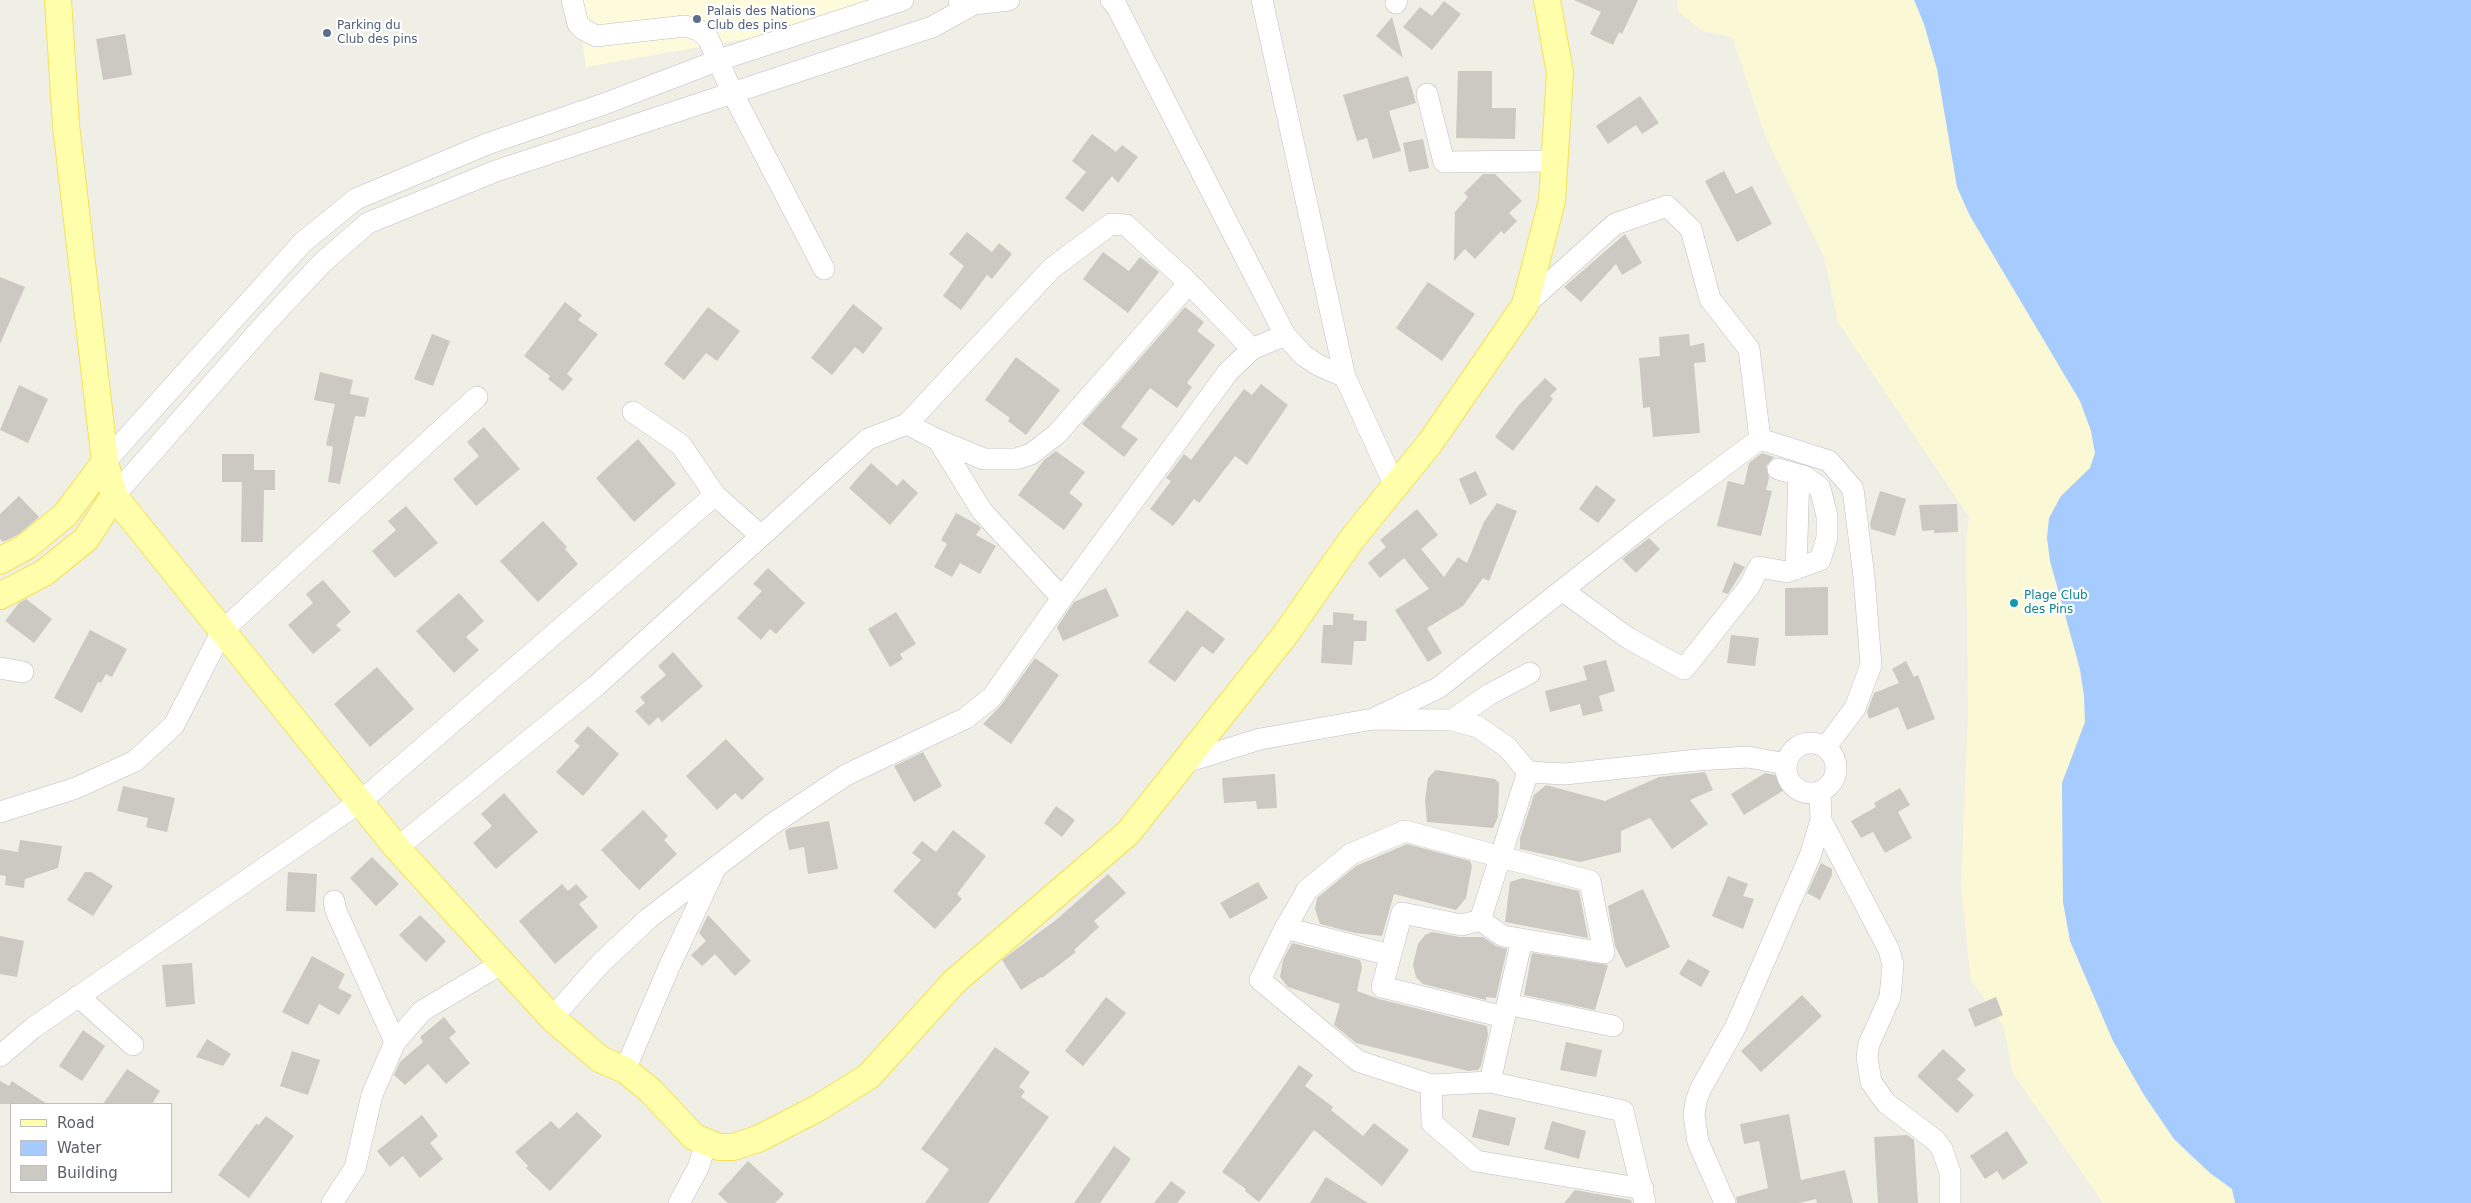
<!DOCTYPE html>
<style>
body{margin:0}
#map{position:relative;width:2471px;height:1203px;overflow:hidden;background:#f0efe5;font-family:"DejaVu Sans",sans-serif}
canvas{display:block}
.legend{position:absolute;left:10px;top:1103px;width:162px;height:90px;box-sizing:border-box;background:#fff;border:1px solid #bebfc2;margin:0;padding:6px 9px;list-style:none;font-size:15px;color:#5d6066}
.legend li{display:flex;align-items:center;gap:10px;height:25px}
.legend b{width:25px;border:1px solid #bebfc2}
</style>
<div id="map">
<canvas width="2471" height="1203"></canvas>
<ul class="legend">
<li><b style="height:6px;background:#fffeab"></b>Road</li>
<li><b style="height:14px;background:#a6cbff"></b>Water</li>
<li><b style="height:14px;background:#cbc9c2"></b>Building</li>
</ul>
</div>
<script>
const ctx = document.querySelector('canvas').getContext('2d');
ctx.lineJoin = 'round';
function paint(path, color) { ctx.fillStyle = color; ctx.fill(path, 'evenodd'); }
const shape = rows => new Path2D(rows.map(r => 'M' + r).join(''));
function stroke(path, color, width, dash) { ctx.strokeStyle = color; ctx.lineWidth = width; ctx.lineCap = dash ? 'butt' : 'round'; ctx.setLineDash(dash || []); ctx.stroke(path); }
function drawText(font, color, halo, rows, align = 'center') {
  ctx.font = font + ' "DejaVu Sans",sans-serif'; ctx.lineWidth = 4.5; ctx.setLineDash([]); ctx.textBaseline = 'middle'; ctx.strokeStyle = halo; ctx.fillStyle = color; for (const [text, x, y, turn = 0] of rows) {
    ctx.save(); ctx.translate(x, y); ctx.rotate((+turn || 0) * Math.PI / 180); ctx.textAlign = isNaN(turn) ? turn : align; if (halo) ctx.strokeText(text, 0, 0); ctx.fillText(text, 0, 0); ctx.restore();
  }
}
paint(shape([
 [577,0,874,0,756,37,586,67]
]), '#fefbdc');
paint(shape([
 [1677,0,1914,0,1924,24,1937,69,1957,187,1970,216,2080,401,2091,431,2095,453,2090,468,2061,496,2049,518,2084,696,2085,722,2062,783,2063,902,2070,941,2113,1041,2144,1095,2174,1139,2190,1156,2232,1189,2235,1203,2103,1203,2012,1072,2004,1027,1971,980,1961,885,1968,713,1966,538,1969,517,1838,322,1824,257,1765,135,1732,37,1702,31,1678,11]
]), '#fbf8d5');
paint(shape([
 [1914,0,2471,0,2471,1203,2235,1203,2232,1189,2210,1173,2174,1139,2144,1095,2113,1041,2070,941,2063,902,2062,783,2085,722,2084,696,2080,669,2050,561,2047,538,2049,518,2061,496,2090,468,2095,453,2091,431,2080,401,1970,216,1957,187,1937,69,1924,24]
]), '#a6cbff');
paint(shape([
 [1574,0,1638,0,1622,34,1619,32,1613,45,1590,34,1601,12],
 [1444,1,1461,14,1432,50,1403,27,1420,7,1432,16],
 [1392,17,1403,58,1376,36],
 [125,34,132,75,103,80,96,39],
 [1458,71,1492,71,1492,108,1516,108,1515,139,1456,138],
 [1408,76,1416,103,1389,111,1401,151,1373,159,1367,138,1357,141,1343,95],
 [1640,96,1659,123,1642,134,1636,125,1608,144,1596,126],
 [1092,134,1116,152,1122,145,1138,157,1118,183,1112,176,1083,212,1065,198,1086,172,1072,161],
 [1423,139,1429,168,1409,172,1403,143],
 [1724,171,1736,194,1752,186,1772,224,1737,242,1705,181],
 [1483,174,1495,174,1522,201,1509,213,1517,221,1504,234,1501,231,1475,259,1465,249,1454,261,1455,212,1468,197,1464,193],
 [967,232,992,252,999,243,1012,254,992,279,987,275,961,310,943,296,964,266,949,254],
 [1625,234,1642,263,1622,275,1616,264,1581,302,1564,287],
 [1103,252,1129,271,1140,257,1159,272,1128,313,1083,279],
 [0,277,25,287,0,344],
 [1428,282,1475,314,1442,361,1396,328],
 [565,302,582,315,578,320,598,334,567,374,573,379,563,391,548,379,550,376,524,356],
 [853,304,883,328,863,354,855,347,832,375,811,358],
 [708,307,740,331,717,361,706,353,684,380,664,364],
 [1185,307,1204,322,1197,331,1215,345,1187,383,1192,387,1177,408,1150,388,1121,427,1138,439,1124,457,1082,424],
 [432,334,450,341,433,386,414,379],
 [1689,334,1690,346,1704,343,1706,362,1694,363,1700,433,1653,437,1650,407,1643,408,1639,358,1660,356,1659,337],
 [1016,357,1060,390,1026,435,1008,421,1010,418,985,400],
 [320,372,353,380,350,394,369,398,365,417,355,416,340,484,328,482,333,447,326,445,335,404,314,400],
 [1545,378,1557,389,1550,396,1553,399,1513,451,1495,437,1518,406],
 [1261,384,1288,405,1247,465,1235,456,1199,503,1194,499,1173,526,1150,509,1171,481,1166,478,1184,454,1191,460,1244,389,1252,395],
 [19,385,48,399,28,443,0,430],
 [484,427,520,469,476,506,453,479,479,456,467,442],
 [638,439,676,484,634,522,596,478],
 [1056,451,1085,472,1069,493,1083,504,1064,530,1018,495,1044,460],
 [1762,453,1774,457,1766,466,1769,478,1766,490,1772,491,1761,536,1717,526,1728,481,1744,485,1749,463],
 [222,454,254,454,254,470,275,470,275,490,264,490,263,542,241,542,242,482,222,482],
 [871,463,897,486,903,479,918,493,890,525,849,488],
 [1476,471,1487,495,1470,505,1459,479],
 [1596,485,1616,500,1598,523,1579,509],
 [1880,491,1906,499,1895,536,1871,529,1870,523],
 [19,496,39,517,19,534,3,542,0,539,0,514],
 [1497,503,1517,511,1489,581,1483,578,1463,606,1427,628,1442,653,1428,662,1395,610,1429,589,1404,558,1380,578,1368,563,1386,547,1380,540,1417,509,1438,535,1421,549,1444,577,1458,557,1467,563,1484,522],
 [1957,504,1958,532,1934,533,1934,530,1922,531,1919,505],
 [406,506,438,543,395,578,372,551,396,530,388,521],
 [956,513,978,525,981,528,976,535,996,546,980,574,960,563,952,577,934,567,947,544,941,540],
 [543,521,567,547,565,549,578,564,538,602,500,561],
 [1649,538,1660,549,1636,573,1622,559],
 [1734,562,1745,567,1728,594,1722,592],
 [768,568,805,603,776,634,770,629,761,640,737,618,762,591,753,584],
 [323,580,351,612,336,625,341,630,313,654,288,625,313,603,306,594],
 [1828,587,1828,635,1785,636,1785,588],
 [1106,588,1119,616,1063,641,1057,627,1074,602],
 [459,593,484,621,466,637,479,650,454,673,416,631],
 [26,599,52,619,34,643,5,621,19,603],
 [1187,610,1225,639,1213,654,1202,646,1175,682,1148,662],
 [896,612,916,644,900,654,903,659,890,667,868,629],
 [1333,612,1354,614,1353,620,1367,621,1366,641,1354,641,1352,665,1321,663,1323,625,1333,625],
 [90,630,127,649,112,677,106,674,101,683,98,682,82,713,54,698],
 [1731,635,1759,638,1755,666,1727,663],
 [673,652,703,686,662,722,658,717,649,726,635,711,645,703,640,697,666,675,658,666],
 [1035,658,1059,675,1011,744,983,724,1002,704],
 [1606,660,1615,691,1599,696,1603,711,1583,716,1580,704,1550,712,1545,691,1587,680,1583,666],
 [1906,661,1914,677,1918,675,1935,719,1907,730,1898,707,1869,719,1867,712,1874,693,1899,683,1892,669],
 [377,667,414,709,370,747,334,704],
 [588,726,619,754,583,796,556,772,580,746,574,741],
 [726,739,764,779,742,800,735,793,717,810,686,776],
 [923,752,942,786,914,802,894,766],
 [1436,770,1495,779,1499,783,1498,817,1493,828,1427,822,1425,800,1428,778],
 [1705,772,1713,790,1690,800,1708,824,1672,849,1650,818,1621,831,1621,852,1580,862,1520,849,1520,838,1534,795,1546,785,1605,801,1659,777],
 [1765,773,1781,776,1789,787,1744,815,1731,794],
 [1275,774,1277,808,1257,809,1256,801,1224,803,1222,778],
 [123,786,175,798,167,832,146,827,148,818,117,811],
 [1900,788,1910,805,1898,812,1912,838,1885,853,1873,832,1861,838,1851,821,1876,807,1874,803],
 [504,793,538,832,496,869,473,843,492,826,481,814],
 [1056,806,1075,820,1062,837,1044,823],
 [643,810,668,836,664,840,677,854,639,890,601,850],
 [829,821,838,869,808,874,804,847,789,850,785,831,789,828],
 [953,830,986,856,957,894,962,899,935,929,893,891,921,860,912,853,922,841,936,852],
 [20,840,62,846,58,868,25,879,24,888,5,885,6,876,0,875,0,849,18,852],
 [1407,844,1470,861,1472,866,1466,898,1456,910,1394,894,1382,936,1355,933,1320,924,1315,909,1317,898,1356,866],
 [372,857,399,884,376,906,350,878],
 [1821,863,1832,869,1832,875,1820,900,1807,893],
 [85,872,91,872,113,886,93,916,67,900],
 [288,872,317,874,315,912,286,911],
 [1108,874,1126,893,1094,921,1099,927,1074,950,1076,952,1042,978,1041,977,1021,990,1002,960,1056,920],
 [1728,876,1748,884,1743,896,1754,899,1743,929,1712,916],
 [1522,878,1579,891,1588,938,1505,922,1510,882],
 [1258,882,1268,898,1230,919,1220,903],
 [562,884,568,891,576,884,588,897,579,904,598,927,555,964,519,921],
 [1643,889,1670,947,1626,968,1615,946,1608,906],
 [420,915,446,941,426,962,399,935],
 [708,915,751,961,735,976,715,954,702,966,691,955,706,941,699,933],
 [1432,932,1460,937,1483,937,1496,946,1507,949,1496,998,1486,997,1486,1000,1423,984,1416,977,1413,965,1418,944,1425,935],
 [0,936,24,941,17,977,0,974],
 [1292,943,1360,960,1362,967,1357,991,1379,999,1487,1026,1488,1035,1481,1066,1478,1070,1468,1071,1356,1043,1334,1025,1340,1004,1288,987,1280,977,1283,960],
 [1532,953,1608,965,1595,1010,1524,995],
 [312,956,345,974,338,988,352,995,339,1015,319,1004,308,1025,282,1012],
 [1688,959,1710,971,1701,987,1679,974],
 [192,963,195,1004,166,1007,162,965],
 [1802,995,1822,1016,1761,1072,1741,1051],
 [1106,997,1126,1013,1083,1066,1065,1051],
 [1996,997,2003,1015,1975,1027,1968,1009],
 [444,1017,456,1032,449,1038,470,1063,446,1084,428,1064,405,1085,394,1075,400,1062,423,1042,420,1037],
 [83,1030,105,1046,82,1081,59,1066],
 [207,1039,231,1054,223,1066,196,1057],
 [1566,1042,1602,1050,1596,1077,1560,1070],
 [995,1047,1030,1072,1019,1087,1025,1091,1021,1097,1049,1117,988,1203,925,1203,949,1169,921,1149],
 [1943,1049,1966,1070,1957,1079,1974,1095,1957,1113,1917,1076],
 [292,1051,320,1060,308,1095,280,1086],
 [1299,1065,1313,1075,1305,1086,1333,1107,1331,1110,1363,1136,1374,1123,1409,1150,1382,1186,1314,1130,1259,1202,1245,1191,1246,1189,1222,1172],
 [127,1069,160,1091,152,1104,103,1104],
 [0,1081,9,1086,12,1081,47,1104,0,1104],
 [1479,1109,1516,1118,1509,1146,1472,1137],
 [577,1112,602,1136,550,1191,526,1168,528,1166,515,1152,551,1121,559,1129],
 [1789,1114,1801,1180,1845,1170,1853,1203,1817,1203,1816,1199,1799,1203,1737,1203,1736,1197,1768,1188,1759,1141,1744,1144,1740,1124],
 [422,1115,438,1136,430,1143,443,1159,420,1178,403,1156,390,1167,377,1151],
 [266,1116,294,1136,249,1198,218,1175,256,1124,259,1125],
 [1552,1121,1586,1131,1579,1159,1544,1149],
 [2007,1131,2028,1163,2003,1180,1997,1171,1985,1179,1970,1156],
 [1907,1135,1914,1140,1918,1203,1878,1203,1874,1137],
 [1114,1146,1131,1159,1100,1203,1074,1203],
 [748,1161,784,1194,775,1203,728,1203,718,1194],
 [1326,1177,1368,1203,1310,1203],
 [1171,1181,1186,1192,1177,1203,1154,1203],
 [1575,1190,1631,1200,1632,1203,1564,1203]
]), '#cbc9c2');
const minor = shape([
 [572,0,578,24,583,29,596,36,685,26,698,30,708,38,732,92,824,269],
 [1111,0,1117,7,1285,335,1303,355,1318,365,1345,377],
 [1262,0,1345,377,1395,486],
 [959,1,974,4,1009,0],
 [1396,3,1397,0],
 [1427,94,1444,162,1555,161],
 [633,412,681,445,715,495,761,536],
 [907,424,1052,268,1111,224,1126,225,1189,283,1252,349],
 [1760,439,1829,461,1853,489,1864,577,1871,665,1855,708,1826,747],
 [938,440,984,459,1016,459,1031,454,1057,434,1189,283],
 [105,462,303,242,356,199,487,144,604,104,719,60,903,0],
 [1778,469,1799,475],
 [114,496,265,324,323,262,368,223,496,171,932,27,974,4],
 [1562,590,1628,638,1684,669,1749,587,1759,567,1787,572,1820,560,1827,538,1827,516,1820,488,1804,476,1799,475,1796,569],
 [0,668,23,672],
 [1373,719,1438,688,1659,514,1760,439,1749,349,1710,299,1691,229,1667,206,1615,224,1525,305],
 [1452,720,1490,694,1530,673],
 '1786 768a25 25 0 1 1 50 0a25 25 0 1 1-50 0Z',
 [1183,763,1260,739,1373,719,1452,720,1478,727,1507,747,1528,772,1565,774,1697,760,1748,757,1786,764],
 [0,812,76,788,135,761,174,725,222,631,477,397],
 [1821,820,1889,950,1893,965,1890,997,1869,1044,1867,1057,1871,1082,1886,1103,1935,1140,1942,1149,1950,1172,1950,1203],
 [397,848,596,686,868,439,907,424,938,440,982,511,1062,598],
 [334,901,336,911,395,1042],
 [1480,920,1528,772],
 [1285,928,1390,955],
 [78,996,133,1045],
 [1507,1004,1613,1026],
 [1504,1017,1382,987,1402,913,1462,925,1480,920,1503,936,1604,953,1590,881,1405,831,1351,854,1307,890,1282,934,1260,980,1358,1061,1431,1085,1490,1082,1623,1111,1645,1203],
 [552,1018,601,963,649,918,771,825,846,775,966,718,992,697,1062,598,1228,372,1252,349,1285,335],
 [0,1056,33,1028,360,802,715,495],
 [625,1070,669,967,714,871],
 [1490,1082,1522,939],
 [1431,1085,1432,1123,1476,1161,1643,1189],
 [332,1203,355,1168,372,1095,395,1042,422,1011,501,964],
 [679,1203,698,1168,706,1143],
 [1725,1203,1698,1142,1694,1115,1696,1101,1701,1088,1736,1026,1810,856,1821,820,1820,792]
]);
const major = shape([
 [58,0,66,125,105,462,114,496,397,848,552,1018,600,1059,625,1070,651,1091,694,1137,719,1147,733,1147,758,1139,818,1108,869,1076,954,982,1128,833,1285,635,1352,539,1430,443,1525,305,1552,201,1560,73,1547,0],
 [0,561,27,546,65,515,105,462],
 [0,596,44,573,86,539,114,496]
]);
stroke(minor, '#bdbec4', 22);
stroke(major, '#f4e05a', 28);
stroke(minor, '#fff', 21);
stroke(major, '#fffeab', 26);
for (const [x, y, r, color] of [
 [697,19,5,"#5c6f8a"],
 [327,33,5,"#5c6f8a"],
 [2014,603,5,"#0f9aa8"]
]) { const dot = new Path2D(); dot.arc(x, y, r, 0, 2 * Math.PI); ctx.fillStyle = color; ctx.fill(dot); stroke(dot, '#fff', 2); }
drawText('12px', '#4e5e75', '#fff', [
 ["Palais des Nations",707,12],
 ["Club des pins",707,26],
 ["Parking du",337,26],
 ["Club des pins",337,40]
], 'left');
drawText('12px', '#0d838f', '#fff', [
 ["Plage Club",2024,596],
 ["des Pins",2024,610]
], 'left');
</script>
